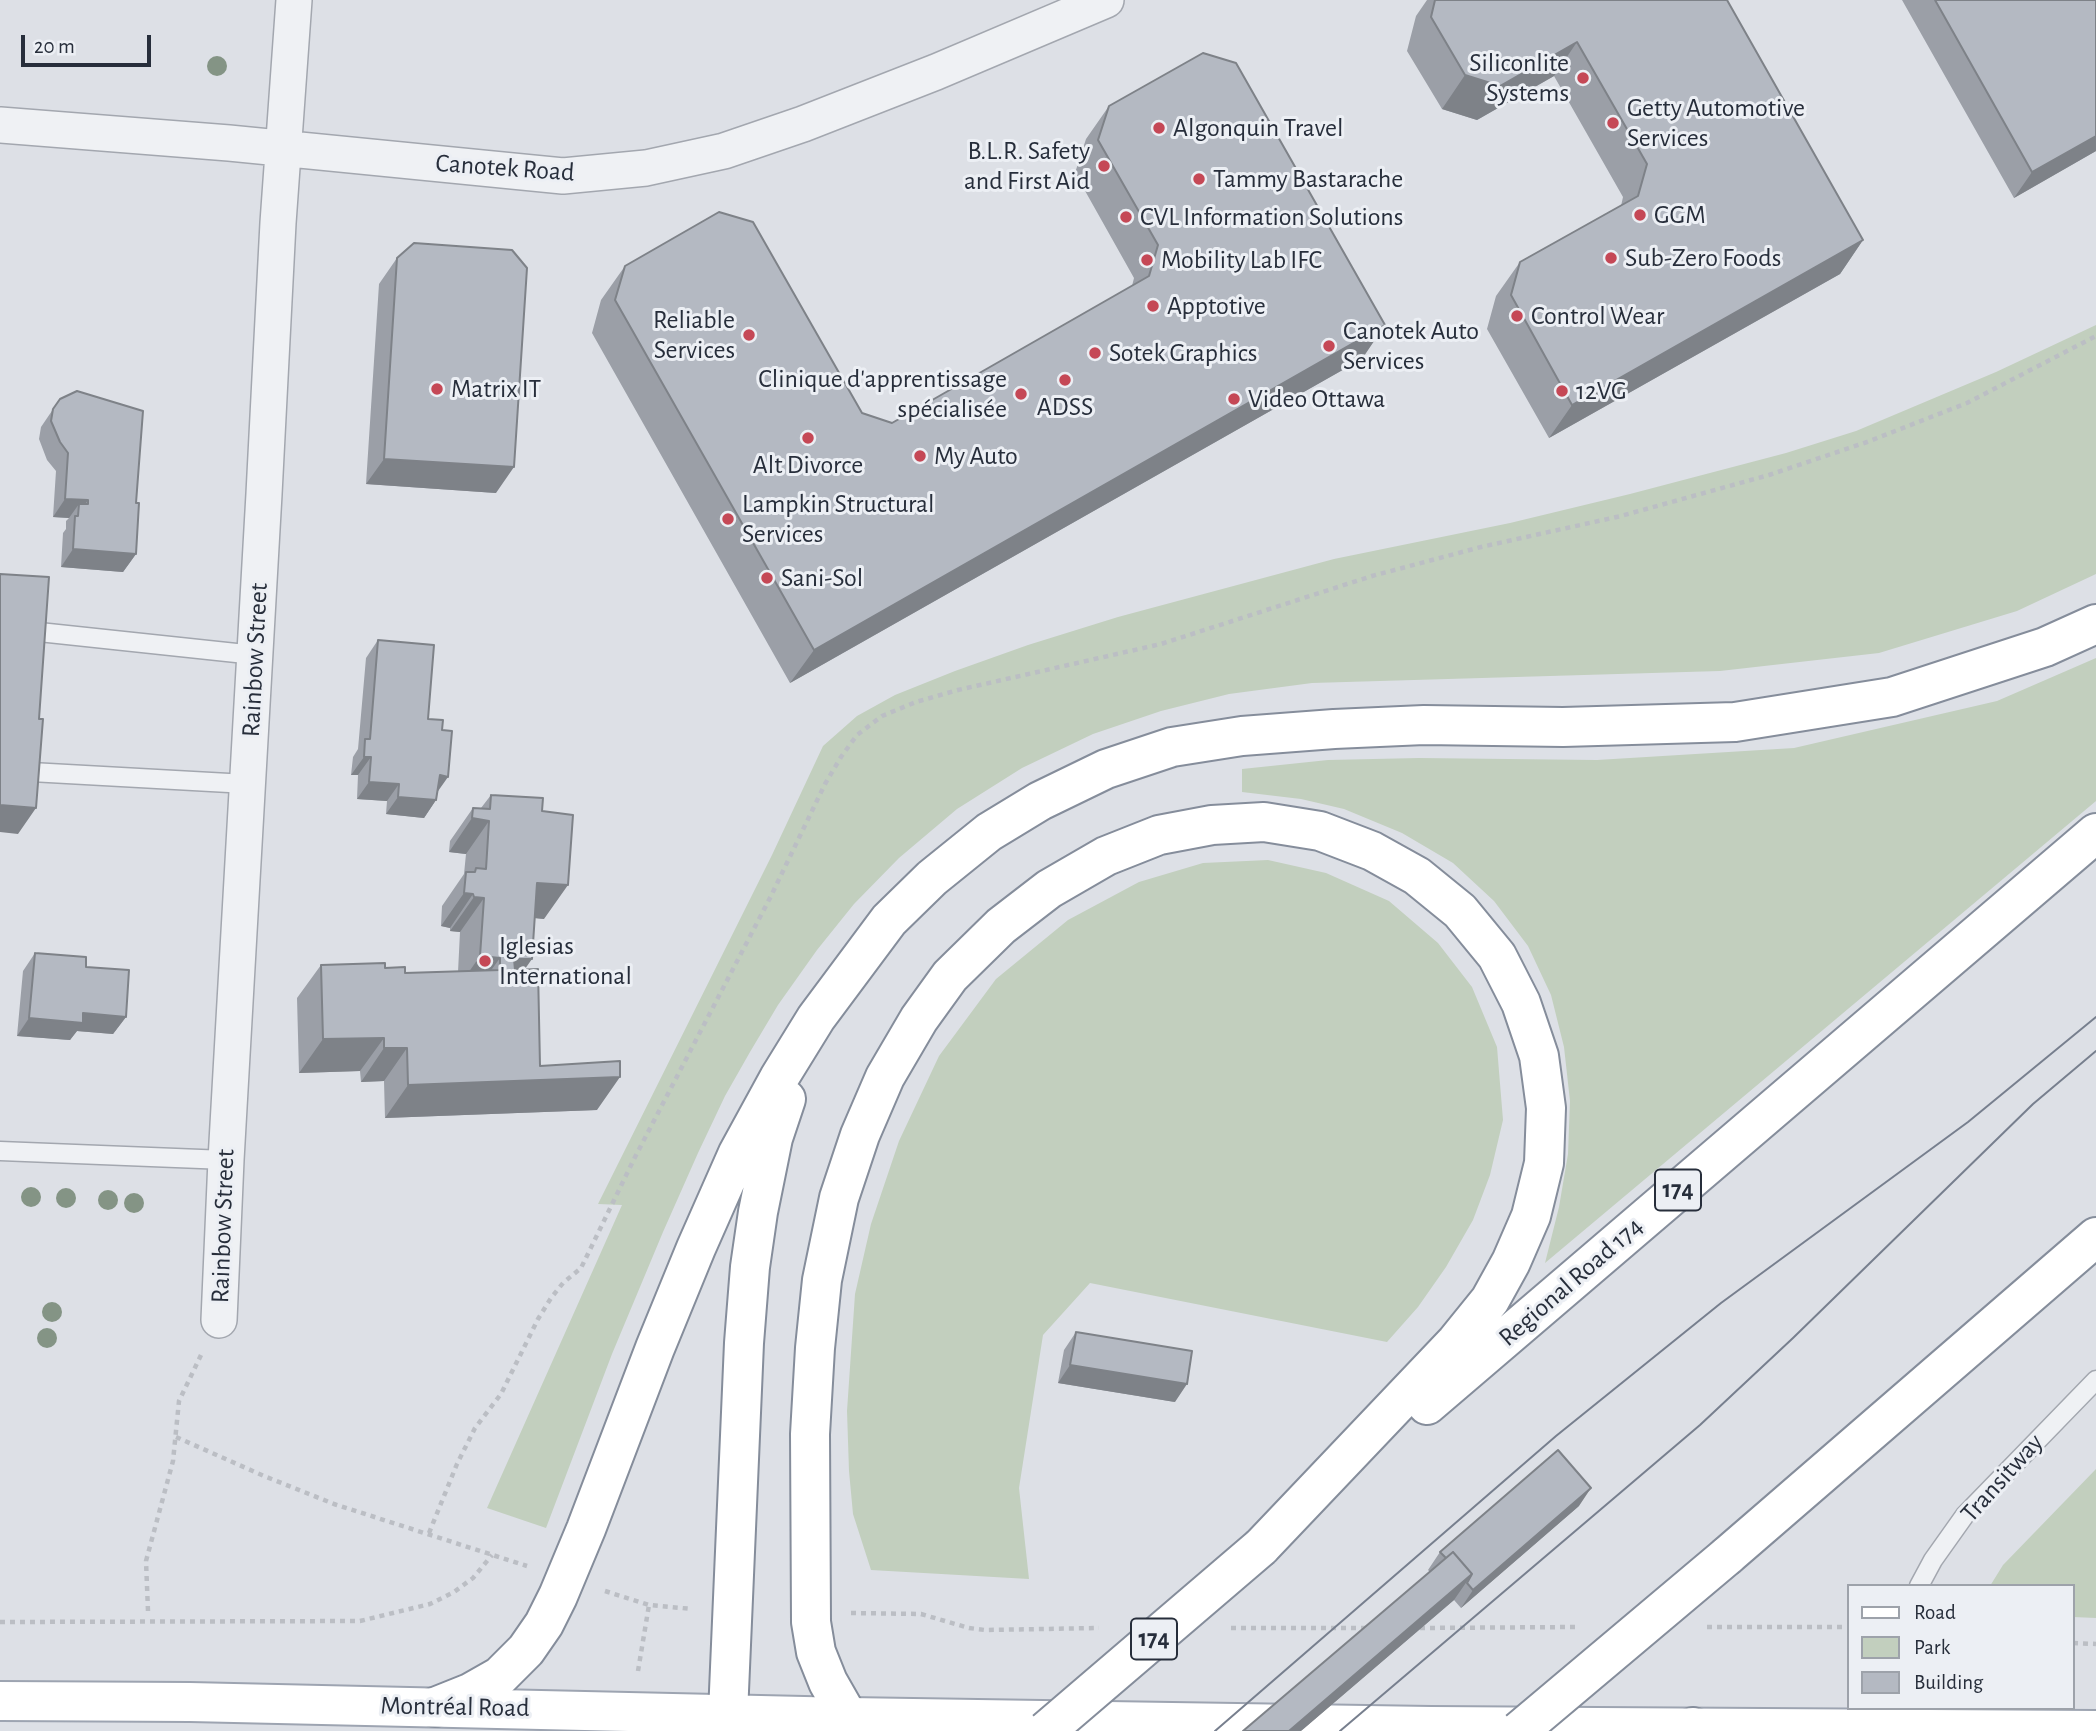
<!DOCTYPE html>
<meta charset="utf-8">
<style>
body{margin:0}
#map{position:relative;width:2096px;height:1731px;overflow:hidden;background:#dde0e6;font-family:"Alegreya Sans",sans-serif}
canvas{display:block}
.legend{position:absolute;left:1847px;top:1584px;width:228px;height:126px;box-sizing:border-box;background:#eceff4;border:2px solid #9da2aa;margin:0;padding:9px 12px;list-style:none;font-size:21px;color:#272e3b}
.legend li{display:flex;align-items:center;gap:14px;height:35px}
.legend b{width:35px;border:2px solid #9da2aa}
.scale{position:absolute;left:21px;top:35px;width:130px;height:32px;box-sizing:border-box;border:4px solid #272e3b;border-top:0;padding-left:9px;font-size:21px;line-height:24px;white-space:nowrap;color:#272e3b;-webkit-text-stroke:5px #eceff4;paint-order:stroke}
</style>
<div id="map">
<canvas width="2096" height="1731"></canvas>
<ul class="legend">
<li><b style="height:9px;background:#fff"></b>Road</li>
<li><b style="height:19px;background:#c2cfbe"></b>Park</li>
<li><b style="height:19px;background:#b4b9c2"></b>Building</li>
</ul>
<div class="scale">20 m</div>
</div>
<script>
const ctx = document.querySelector('canvas').getContext('2d');
ctx.lineJoin = 'round';
function paint(path, color) { ctx.fillStyle = color; ctx.fill(path, 'evenodd'); }
const shape = rows => new Path2D(rows.map(r => 'M' + r).join(''));
function stroke(path, color, width, dash) { ctx.strokeStyle = color; ctx.lineWidth = width; ctx.lineCap = dash ? 'butt' : 'round'; ctx.setLineDash(dash || []); ctx.stroke(path); }
function drawText(font, color, halo, rows, align = 'center') {
  ctx.font = font + ' "Alegreya Sans",sans-serif'; ctx.lineWidth = 6; ctx.setLineDash([]); ctx.textBaseline = 'middle'; ctx.strokeStyle = halo; ctx.fillStyle = color; for (const [text, x, y, turn = 0] of rows) {
    ctx.save(); ctx.translate(x, y); ctx.rotate((+turn || 0) * Math.PI / 180); ctx.textAlign = isNaN(turn) ? turn : align; if (halo) ctx.strokeText(text, 0, 0); ctx.fillText(text, 0, 0); ctx.restore();
  }
}
paint(shape([
 [2096,325,2096,574,2017,611,1879,653,1720,671,1312,683,1229,694,1161,711,1093,734,1022,768,957,809,899,858,854,904,817,950,778,1005,750,1052,725,1096,698,1153,663,1232,612,1354,546,1528,487,1508,622,1205,598,1204,772,855,823,746,857,716,895,695,955,671,1028,645,1118,617,1334,559,1510,523,1630,494,1786,453,1856,431,1996,372],
 [2096,658,2096,801,1545,1263,1559,1207,1568,1154,1570,1101,1564,1047,1551,995,1528,946,1494,901,1453,863,1402,833,1344,809,1301,799,1242,792,1242,769,1328,760,1419,758,1597,760,1794,748,1997,701],
 [1268,860,1326,873,1389,901,1438,943,1472,987,1497,1047,1503,1120,1490,1175,1473,1220,1446,1267,1418,1307,1387,1342,1090,1283,1043,1335,1019,1488,1029,1579,871,1570,853,1514,849,1471,847,1411,855,1294,871,1224,899,1141,939,1056,996,979,1068,920,1139,882,1203,863],
 [2096,1469,2096,1618,2073,1617,2073,1586,1990,1586,2003,1565]
]), '#c2cfbe');
const lane = shape([
 [39,632,255,655],
 [31,772,247,784],
 [0,1151,226,1160],
 [1919,1586,1933,1560,1965,1515,2096,1380]
]);
const street = shape([
 [0,125,229,143,563,176,646,168,724,151,803,124,936,72,1106,0],
 [219,1320,226,1160,264,494,278,223,294,0]
]);
const primary = shape([
 [0,1701,190,1702,848,1717,1431,1726,2096,1730]
]);
const highway = shape([
 [1427,1405,2096,833],
 [1727,1556,2096,1237],
 [435,1707,470,1693,500,1676,526,1650,544,1624,558,1596,586,1529,655,1348,696,1248,738,1153,779,1078,816,1018,889,920,932,878,989,832,1040,801,1106,769,1172,747,1242,736,1334,729,1424,725,1563,727,1735,722,1892,697,2045,647,2096,624],
 [728,1714,744,1343,750,1267,758,1212,773,1138,786,1099],
 [848,1717,828,1682,816,1652,811,1622,810,1434,815,1348,822,1280,839,1198,860,1135,885,1077,919,1019,950,976,1001,926,1049,889,1106,856,1159,835,1212,825,1264,822,1320,831,1372,851,1417,876,1460,911,1497,956,1521,1003,1539,1056,1546,1108,1544,1163,1531,1216,1511,1262,1490,1300,1456,1342,1261,1547],
 [1693,1727,1696,1731],
 [1884,1731,1884,1730]
]);
stroke(lane, '#a3a7af', 21);
stroke(street, '#a3a7af', 38);
stroke(primary, '#9da4b1', 42);
stroke(highway, '#858d9b', 42);
stroke(shape([
 [176,1437,264,1476,334,1504,527,1566],
 [429,1533,457,1464,475,1428,501,1394,538,1319,551,1298,563,1283,581,1268,634,1159,771,896,825,784,841,757,857,735,882,716,916,702,958,690,1161,644,1372,576,1481,547,1621,516,1769,475,1867,442,1967,403,2096,336],
 [605,1591,649,1605,692,1609],
 [148,1611,146,1561,173,1461,179,1401,201,1355],
 [851,1613,921,1614,969,1628,985,1630,1099,1628],
 [0,1622,360,1621,430,1604,454,1592,473,1578,492,1555],
 [1707,1627,1849,1627],
 [1231,1628,1369,1628],
 [1420,1628,1575,1627],
 [2073,1643,2096,1644],
 [638,1671,649,1605]
]), '#bbbec4', 4.5, [5, 5]);
stroke(lane, '#eff1f4', 18);
stroke(street, '#eff1f4', 35);
stroke(primary, '#fff', 38);
stroke(highway, '#fff', 38);
stroke(shape([
 [1215,1731,1556,1436,1721,1303,1968,1122,2096,1017],
 [1340,1731,1700,1425,1793,1338,2033,1104,2096,1051]
]), '#777f8e', 2);
const highwayBridge = shape([
 [1046,1731,1261,1547],
 [1519,1731,1727,1556]
]);
stroke(highwayBridge, '#858d9b', 42, []);
stroke(highwayBridge, '#fff', 38);
ctx.fillStyle = '#849485';
for (const [x, y] of [
 [217,66],
 [31,1197],
 [66,1198],
 [108,1200],
 [134,1203],
 [52,1312],
 [47,1338]
]) { ctx.beginPath(); ctx.arc(x, y, 10, 0, 2 * Math.PI); ctx.fill(); }
paint(shape([
 [1427,0,1727,0,1863,240,1840,274,1549,438,1487,329,1496,296,1520,262,1621,206,1623,197,1554,76,1477,120,1442,109,1407,51,1416,16],
 [1902,0,2096,0,2096,151,2014,198],
 [1109,106,1362,359,790,683,592,333,601,300,625,266,862,413,892,423,1132,286,1134,278,1075,173,1086,139],
 [397,258,496,493,366,484,379,284],
 [60,399,136,503,136,554,123,572,61,567,63,533,66,529,66,521,69,518,53,517,56,471,47,460,39,439,41,427],
 [378,640,428,719,437,792,436,800,424,818,386,814,387,801,357,799,358,775,351,775,353,757,358,749,366,658],
 [491,795,542,811,544,919,535,918,525,969,540,1066,597,1110,385,1118,384,1081,361,1082,360,1071,299,1073,297,998,321,965,385,968,405,973,458,972,460,932,450,931,450,928,441,926,442,906,464,874,466,854,449,852,450,841,473,808,481,808],
 [35,953,86,967,126,1017,113,1034,77,1031,70,1040,17,1036,23,971],
 [1076,1332,1175,1402,1058,1383,1064,1350],
 [1579,1506,1461,1608,1454,1600,1301,1731,1430,1572,1428,1570,1440,1552]
]), '#9b9fa7');
paint(shape([
 [1577,42,1554,76,1477,120,1442,109,1465,75],
 [2096,136,2096,151,2014,198,2032,172],
 [1863,240,1840,274,1549,438,1572,405],
 [1385,325,1362,359,790,683,814,650],
 [384,459,514,467,496,493,366,484],
 [65,499,88,500,78,515,79,504,69,518,53,517],
 [73,549,136,554,123,572,61,567],
 [364,757,371,757,358,775,351,775],
 [440,775,448,777,436,794],
 [369,782,399,784,387,801,357,799],
 [398,797,436,800,424,818,386,814],
 [0,805,36,808,18,834,0,832],
 [472,818,489,821,466,854,449,852],
 [537,883,568,885,544,919,514,916],
 [464,893,473,894,450,928,441,926],
 [474,897,484,898,460,932,450,931],
 [480,956,500,958,476,991,457,989],
 [514,959,532,959,508,993],
 [83,1013,126,1017,113,1034,77,1031,70,1040,17,1036,29,1018],
 [384,1038,360,1071,299,1073,323,1039],
 [384,1048,407,1048,384,1081,361,1082],
 [620,1077,597,1110,385,1118,408,1085],
 [1070,1365,1187,1384,1175,1402,1058,1383],
 [1591,1488,1579,1506,1461,1608,1473,1590],
 [1472,1574,1454,1600,1301,1731,1289,1731]
]), '#7e8288');
const building = shape([
 [1435,0,1727,0,1863,240,1572,405,1511,295,1520,262,1638,196,1647,164,1577,42,1500,86,1465,75,1431,17,1435,0],
 [1935,0,2096,0,2096,136,2032,172,1935,0],
 [1203,53,1236,63,1385,325,814,650,615,300,625,266,719,212,753,222,862,413,892,423,1149,276,1158,245,1098,140,1109,106,1203,53],
 [414,243,512,250,527,268,514,467,384,459,397,258,414,243],
 [77,391,143,411,136,503,139,503,136,554,73,549,75,516,78,516,79,504,88,504,88,500,65,499,68,453,60,442,51,421,53,409,60,399,77,391],
 [0,574,49,577,39,719,43,719,36,808,0,805,0,574],
 [378,640,434,645,428,719,443,720,442,730,452,731,448,777,440,775,436,800,398,797,399,784,369,782,371,757,364,757,365,739,370,739,378,640],
 [491,795,543,798,542,811,573,815,568,885,537,883,532,959,514,959,515,970,538,969,540,1066,620,1061,620,1077,408,1085,407,1048,384,1048,384,1038,323,1039,321,965,385,963,385,968,405,967,405,973,500,970,500,958,480,956,484,898,474,897,473,894,464,893,466,872,475,872,476,868,486,869,489,821,472,818,473,808,490,809,491,795],
 [35,953,86,957,86,967,129,970,126,1017,83,1013,83,1023,29,1018,35,953],
 [1076,1332,1192,1351,1187,1384,1070,1365,1076,1332],
 [1558,1450,1591,1488,1473,1590,1467,1583,1472,1574,1453,1552,1446,1558,1440,1552,1558,1450],
 [1453,1552,1472,1574,1289,1731,1243,1731,1453,1552]
]);
paint(building, '#b4b9c2');
stroke(building, '#7e8288', 2);
for (const [x, y, r, color] of [
 [1583,78,7,"#c54856"],
 [1613,123,7,"#c54856"],
 [1159,128,7,"#c54856"],
 [1104,166,7,"#c54856"],
 [1199,179,7,"#c54856"],
 [1640,215,7,"#c54856"],
 [1126,217,7,"#c54856"],
 [1611,258,7,"#c54856"],
 [1147,260,7,"#c54856"],
 [1153,306,7,"#c54856"],
 [1517,316,7,"#c54856"],
 [749,335,7,"#c54856"],
 [1329,346,7,"#c54856"],
 [1095,353,7,"#c54856"],
 [1065,380,7,"#c54856"],
 [437,389,7,"#c54856"],
 [1562,391,7,"#c54856"],
 [1021,394,7,"#c54856"],
 [1234,399,7,"#c54856"],
 [808,438,7,"#c54856"],
 [920,456,7,"#c54856"],
 [728,519,7,"#c54856"],
 [767,578,7,"#c54856"],
 [485,961,7,"#c54856"]
]) { const dot = new Path2D(); dot.arc(x, y, r, 0, 2 * Math.PI); ctx.fillStyle = color; ctx.fill(dot); stroke(dot, '#eceff4', 2.5); }
for (const [x, y, w] of [
 [1678,1190,46],
 [1154,1639,46]
]) { const box = new Path2D(); box.roundRect(x - w / 2, y - 20.5, w, 41, 5); ctx.fillStyle = '#eceff4'; ctx.fill(box); stroke(box, '#272e3b', 2); }
drawText('bold 24px', '#272e3b', null, [
 ["174",1678,1190],
 ["174",1154,1639]
]);
drawText('26px', '#272e3b', '#eceff4', [
 ["Siliconlite",1569,63,"right"],
 ["Systems",1569,93,"right"],
 ["Getty Automotive",1627,108],
 ["Services",1627,138],
 ["Algonquin Travel",1173,128],
 ["B.L.R. Safety",1090,151,"right"],
 ["and First Aid",1090,181,"right"],
 ["Tammy Bastarache",1213,179],
 ["GGM",1654,215],
 ["CVL Information Solutions",1140,217],
 ["Sub-Zero Foods",1625,258],
 ["Mobility Lab IFC",1161,260],
 ["Apptotive",1167,306],
 ["Control Wear",1531,316],
 ["Reliable",735,320,"right"],
 ["Services",735,350,"right"],
 ["Canotek Auto",1343,331],
 ["Services",1343,361],
 ["Sotek Graphics",1109,353],
 ["Clinique d'apprentissage",1007,379,"right"],
 ["spécialisée",1007,409,"right"],
 ["Matrix IT",451,389],
 ["12VG",1576,391],
 ["Video Ottawa",1248,399],
 ["ADSS",1065,407,"center"],
 ["My Auto",934,456],
 ["Alt Divorce",808,465,"center"],
 ["Lampkin Structural",742,504],
 ["Services",742,534],
 ["Sani-Sol",781,578],
 ["Iglesias",499,946],
 ["International",499,976]
], 'left');
drawText('26px', '#272e3b', '#eceff4', [
 ["Canotek Road",505,168,4],
 ["Rainbow Street",255,660,-87],
 ["Rainbow Street",223,1226,-88],
 ["Regional Road 174",1571,1282,-41],
 ["Transitway",2002,1478,-48],
 ["Montréal Road",455,1707,1]
]);
</script>
